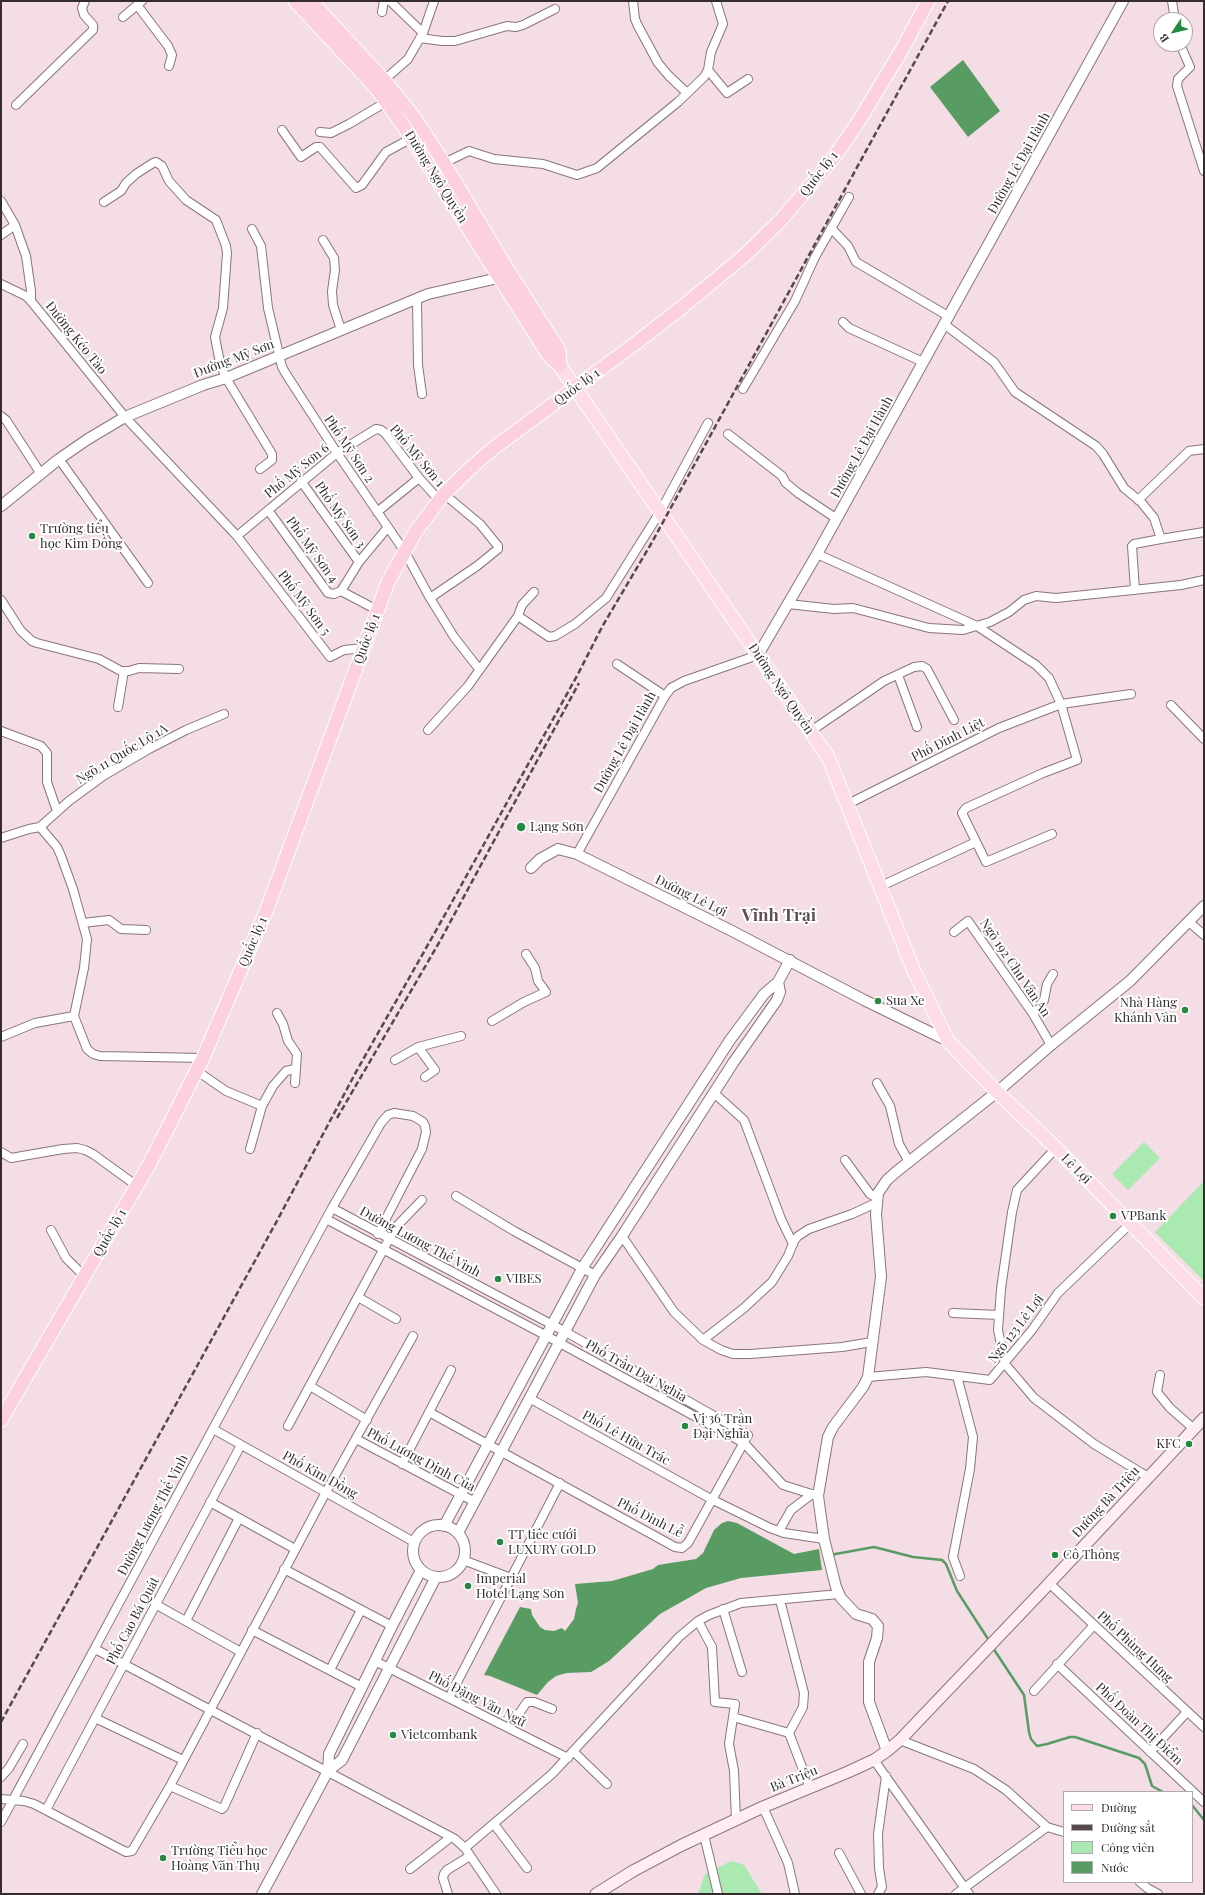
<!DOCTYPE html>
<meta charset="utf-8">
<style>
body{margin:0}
#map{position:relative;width:1205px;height:1895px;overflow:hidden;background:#f4dde5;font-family:"Playfair Display",serif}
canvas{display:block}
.frame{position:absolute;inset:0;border:2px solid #352c2f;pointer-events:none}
.legend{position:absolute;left:1063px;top:1791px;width:130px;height:92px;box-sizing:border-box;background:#fff;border:1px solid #aeabac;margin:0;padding:5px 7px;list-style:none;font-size:12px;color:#352c2f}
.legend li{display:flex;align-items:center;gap:8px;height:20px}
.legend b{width:20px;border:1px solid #aeabac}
.north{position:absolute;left:1153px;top:12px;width:40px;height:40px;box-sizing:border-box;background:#fff;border:1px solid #aeabac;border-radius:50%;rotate:235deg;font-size:11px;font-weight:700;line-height:16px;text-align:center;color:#352c2f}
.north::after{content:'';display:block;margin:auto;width:14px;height:18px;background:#248a40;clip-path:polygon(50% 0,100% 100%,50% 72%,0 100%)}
</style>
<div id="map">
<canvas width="1205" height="1895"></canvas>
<div class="frame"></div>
<ul class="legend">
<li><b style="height:5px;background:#fddce8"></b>Đường</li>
<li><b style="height:5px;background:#55494d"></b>Đường sắt</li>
<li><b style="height:11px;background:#abe9b3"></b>Công viên</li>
<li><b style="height:11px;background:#589c64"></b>Nước</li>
</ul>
<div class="north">B</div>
</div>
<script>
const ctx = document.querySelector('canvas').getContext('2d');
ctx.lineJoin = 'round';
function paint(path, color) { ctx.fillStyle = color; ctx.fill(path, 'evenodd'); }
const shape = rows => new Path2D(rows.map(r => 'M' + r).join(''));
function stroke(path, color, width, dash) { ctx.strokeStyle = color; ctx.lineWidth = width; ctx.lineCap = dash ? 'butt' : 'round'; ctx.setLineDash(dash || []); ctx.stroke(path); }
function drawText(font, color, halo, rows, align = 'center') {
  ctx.font = font + ' "Playfair Display",serif'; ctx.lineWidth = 4; ctx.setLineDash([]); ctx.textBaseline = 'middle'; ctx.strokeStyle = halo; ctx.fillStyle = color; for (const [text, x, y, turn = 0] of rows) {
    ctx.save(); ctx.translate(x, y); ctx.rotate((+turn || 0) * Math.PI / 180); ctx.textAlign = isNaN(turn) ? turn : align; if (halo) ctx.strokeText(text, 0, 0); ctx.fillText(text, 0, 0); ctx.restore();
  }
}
paint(shape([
 [1144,1142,1160,1158,1128,1190,1112,1174],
 [1204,1181,1204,1281,1155,1232],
 [731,1861,744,1865,762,1894,698,1894,705,1874]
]), '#abe9b3');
paint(shape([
 [963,60,1000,111,968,137,930,87],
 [728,1521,737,1523,794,1554,819,1549,822,1570,741,1578,706,1588,660,1614,609,1661,591,1672,567,1673,556,1676,548,1682,537,1695,490,1676,484,1675,520,1607,531,1609,532,1615,540,1627,545,1630,554,1631,562,1628,565,1631,574,1619,576,1609,578,1603,575,1584,612,1581,653,1569,658,1565,696,1559,703,1553,714,1530,722,1523]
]), '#589c64');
stroke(shape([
 [830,1555,874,1547,913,1557,942,1560,946,1564,957,1591,990,1642],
 [993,1648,1024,1695,1029,1732,1031,1739,1037,1746,1047,1744,1070,1737,1075,1737,1139,1758,1145,1764,1152,1786,1163,1792],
 [1192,1805,1204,1820]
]), '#589c64', 2.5);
const minor = shape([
 [390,1,423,33],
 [633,1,635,19,638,26,658,63,669,76,687,93],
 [1172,1,1175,20],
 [137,5,168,46,172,55,169,66],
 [382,12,384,1],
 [123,17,142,1],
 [420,38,442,41,455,41,507,26,516,27,523,25,555,9],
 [1180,44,1190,67,1178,79,1177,86,1204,171],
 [708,70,727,93,748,79],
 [382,82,408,59,423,33,434,1],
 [16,105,93,30,93,25,84,15,82,8,85,1],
 [282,130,301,157,316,147,320,147,356,188,362,185,386,152,412,138],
 [320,132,331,133,349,124,386,102],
 [434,172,444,163,469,151,494,159,543,164,577,175,597,168,678,102,704,77,708,70,711,52,723,24,716,1],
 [1,201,15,225,26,256,31,291,31,301],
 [104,202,121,191,126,183,136,174,153,163,156,162,162,166,169,181,186,200,216,220,226,246,227,253,223,308,215,337,220,363,226,378,272,454,272,460,260,469],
 [831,228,848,246,856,262,948,316],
 [252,229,261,246,268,308,282,367,286,374,337,453,405,552,430,598,454,637,479,669],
 [1,235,15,225],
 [323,240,334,258,335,270,332,291,333,305,341,330],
 [1,284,26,296,31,301,125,417,237,536,330,657,344,650,364,648],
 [417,299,418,365,422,394],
 [843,322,849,328,923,362],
 [944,324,994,362,1015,392,1096,446,1103,454,1124,488,1141,502,1154,518,1161,539,1134,544,1132,546,1135,590],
 [743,389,795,301,815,257,849,197],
 [1,416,6,420,41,474],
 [728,434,782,476,786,483,798,493,837,519],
 [59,459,148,583],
 [301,481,359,562],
 [1138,500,1189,451,1204,449],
 [268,510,328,593,334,594,341,591],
 [377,512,419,478],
 [237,536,337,453,376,429,381,430,385,433,419,478,439,500],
 [1161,539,1204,532],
 [817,554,977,626,1036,665,1049,678,1061,704,1077,760,1043,773,966,808,962,813,986,862,1052,834],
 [341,591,359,562,388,527],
 [341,591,377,610],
 [430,598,477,566,498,549,498,546,480,524,444,494],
 [1,600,21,631,32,641,37,643,99,659,121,671,129,671,139,668,179,669],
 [788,604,834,609,853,608,929,628,963,630,990,622,1009,612,1024,600,1036,596,1056,598,1181,585,1204,580],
 [518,616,549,637,555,636,575,624,606,598,660,512,708,423],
 [617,664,665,696],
 [898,675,917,727],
 [1171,705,1204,739],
 [118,707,124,671],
 [428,730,468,686,518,616,522,605,534,592],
 [1,731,41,746,47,753,47,782,57,811],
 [811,731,884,681,914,667,922,666,927,669,954,720],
 [848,804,999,728,1061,704,1131,694],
 [40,827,69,801,103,776,149,749,186,730,224,714],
 [1,838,29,829,40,827,57,847,61,856,73,889,87,939,84,968,74,1016,87,1049,93,1054,100,1056,203,1058],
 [577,854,665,696,671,688,684,681,758,655],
 [881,886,976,842],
 [1189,922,1204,935],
 [83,923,109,920,121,929,146,930],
 [954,932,968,921,1033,1014,1051,1045],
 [277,1013,283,1024,288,1041,297,1054,295,1083],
 [1033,1014,1044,1000,1047,984,1053,974],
 [492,1021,524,1002,546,992,538,981,535,968,526,954],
 [1,1037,35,1023,74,1016],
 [418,1047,435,1070,425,1077],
 [395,1060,418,1047,461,1036],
 [197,1071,226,1091,262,1106],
 [877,1083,890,1106,899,1144,909,1162],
 [714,1093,744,1120,781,1219,793,1244],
 [1056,1148,1017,1190,1012,1212,1001,1289,998,1330,1005,1364,1034,1398,1094,1444,1148,1477],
 [250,1149,262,1106,273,1086,286,1071,295,1069],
 [1,1152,11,1158,63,1149,77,1148,85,1150,93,1154,137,1186],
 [845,1160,870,1194,877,1198],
 [456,1196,514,1231,595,1275],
 [332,1208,564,1331,748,1435,688,1543,682,1548,675,1547,429,1412],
 [326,1219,545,1335,744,1443,783,1485,818,1496],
 [51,1230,66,1258,84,1276],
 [622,1236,674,1312,703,1340,721,1350,733,1354,750,1354,842,1347,872,1342],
 [358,1297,396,1319],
 [953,1313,999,1315],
 [703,1340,744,1308,772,1282,788,1256,794,1241,798,1236,809,1229,852,1214,876,1203],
 [1160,1375,1157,1392,1170,1408,1194,1429],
 [957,1376,973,1437,970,1469,953,1557,960,1576],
 [868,1377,926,1372,990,1380,1032,1330,1058,1293,1131,1223],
 [310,1386,367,1420],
 [529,1398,711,1499,770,1528,784,1533,824,1539],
 [288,1426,395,1228,422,1200],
 [213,1429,414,1542],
 [356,1439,475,1502],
 [402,1464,451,1370],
 [210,1502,295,1549],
 [779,1531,791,1510,812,1494],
 [463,1560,511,1578],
 [284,1569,392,1626],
 [1050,1584,1204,1727],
 [780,1600,804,1693,803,1707,789,1733],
 [155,1604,241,1652],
 [723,1609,742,1672],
 [186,1621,239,1518],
 [698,1621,712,1647,715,1702,735,1704,729,1744,734,1771,736,1820],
 [252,1630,362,1687],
 [95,1649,455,1839,465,1848,496,1894],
 [375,1661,568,1758],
 [1057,1664,1204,1802],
 [330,1670,361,1610],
 [1034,1691,1094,1625],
 [449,1698,560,1483],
 [733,1717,789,1733,810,1788],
 [95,1718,183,1760],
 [509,1728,527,1702,534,1702,552,1709],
 [900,1740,974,1769,1006,1790,1047,1827,1064,1832],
 [573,1751,607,1784],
 [1150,1752,1187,1712],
 [874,1760,969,1894],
 [1,1777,9,1768,23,1744],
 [170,1786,222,1809,224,1807,257,1733],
 [1,1799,24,1801,34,1804,126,1852,132,1851,170,1786,326,1492,413,1336],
 [763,1807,788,1863,795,1894],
 [46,1810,241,1445],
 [1,1822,332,1208,381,1123,388,1115,394,1113,413,1116,423,1122,425,1126,426,1132,422,1149,378,1234],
 [494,1824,527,1868],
 [704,1835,718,1894],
 [465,1848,552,1774,679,1637,698,1621,709,1615,741,1603,839,1594],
 [839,1853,861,1894],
 [410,1869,451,1837],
 [1140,1882,1147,1888,1158,1894],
 [448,1894,443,1878,444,1874,447,1870,470,1856],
 [878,1894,882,1887,879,1868,878,1834,886,1776],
 [956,1894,1047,1827]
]);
const tertiary = shape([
 [1,506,59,459,88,439,125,417,203,385,226,378,428,294,498,278],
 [758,655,817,554,1123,1],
 [531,868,540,859,558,849,577,854,732,931,864,1000,948,1041],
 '413 1551a26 26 0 1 1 52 0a26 26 0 1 1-52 0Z',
 [444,1526,583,1267,730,1040,764,994,778,982,790,960],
 [458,1533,595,1275,622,1236,733,1063,777,1000,780,992,778,982],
 [887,1751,869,1702,869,1662,877,1638,878,1626,872,1619,856,1614,841,1598,836,1587,824,1539,818,1496,828,1437,833,1427,863,1387,868,1377,881,1277,876,1214,878,1193,887,1180,896,1172,997,1092,1051,1045,1130,981,1204,906],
 [328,1771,342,1760,436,1577],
 [262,1894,328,1771,329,1754,392,1626,421,1570]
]);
const secondary = shape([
 [596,1894,633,1871,682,1845,763,1807,848,1772,874,1760,887,1751,900,1740,1041,1592,1204,1418]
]);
const primary = shape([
 [560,366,828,757,914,971,948,1041,997,1092,1056,1148,1204,1298]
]);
const trunk = shape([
 [295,1,376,88,404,127,549,356,560,366],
 [311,1,384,80,414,117,444,163,509,272,559,350,560,366],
 [1,1420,150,1163,203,1058,267,909,388,582,416,531,444,494,475,464,495,447,636,343,681,308,744,256,779,222,832,160,857,124,903,48,928,1]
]);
stroke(minor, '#8a757d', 10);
stroke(tertiary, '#8a757d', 12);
stroke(secondary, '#8a757d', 13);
stroke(primary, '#fff', 15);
stroke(trunk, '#fff', 15);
stroke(minor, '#fff', 8);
stroke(tertiary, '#fff', 10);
stroke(secondary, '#feeef4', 11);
stroke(primary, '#fddce8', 13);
stroke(trunk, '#fcd0e0', 13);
stroke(shape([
 [337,1118,440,941,579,683],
 [1,1722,278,1219,356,1072,447,911,578,674,602,627,651,544,948,1]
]), '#55494d', 2.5, [6, 3]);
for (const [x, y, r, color] of [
 [32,536,4,"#248a40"],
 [521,827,5,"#248a40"],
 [878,1001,4,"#248a40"],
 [1185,1010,4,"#248a40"],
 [1113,1216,4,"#248a40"],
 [498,1279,4,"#248a40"],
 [685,1426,4,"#248a40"],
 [1189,1444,4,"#248a40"],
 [500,1542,4,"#248a40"],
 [1055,1555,4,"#248a40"],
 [468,1586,4,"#248a40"],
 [393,1735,4,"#248a40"],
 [163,1858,4,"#248a40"]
]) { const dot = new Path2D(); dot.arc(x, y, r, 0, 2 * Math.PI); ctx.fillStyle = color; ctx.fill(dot); stroke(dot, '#fff', 1.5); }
drawText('13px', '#352c2f', '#fff', [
 ["Đường Lê Đại Hành",1019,163,-61],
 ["Quốc lộ 1",819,174,-52],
 ["Đường Ngô Quyền",436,177,58],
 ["Đường Kéo Tào",76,338,51],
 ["Đường Mỹ Sơn",234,359,-21],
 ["Quốc lộ 1",577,387,-36],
 ["Đường Lê Đại Hành",862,447,-61],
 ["Phố Mỹ Sơn 2",349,449,56],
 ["Phố Mỹ Sơn 1",417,456,50],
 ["Phố Mỹ Sơn 6",297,471,-39],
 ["Phố Mỹ Sơn 3",340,515,55],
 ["Phố Mỹ Sơn 4",312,550,54],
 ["Phố Mỹ Sơn 5",304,603,53],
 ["Quốc lộ 1",367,639,-70],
 ["Đường Ngô Quyền",781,689,56],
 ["Phố Đinh Liệt",948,740,-27],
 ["Đường Lê Đại Hành",625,742,-61],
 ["Ngõ 11 Quốc Lộ 1A",122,754,-31],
 ["Đường Lê Lợi",691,896,26],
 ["Quốc lộ 1",253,942,-67],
 ["Ngõ 192 Chu Văn An",1015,968,56],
 ["Lê Lợi",1076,1169,45],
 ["Quốc lộ 1",110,1233,-60],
 ["Đường Lương Thế Vinh",420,1242,28],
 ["Ngõ 123 Lê Lợi",1016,1329,-53],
 ["Phố Trần Đại Nghĩa",636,1371,29],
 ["Phố Lê Hữu Trác",626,1438,29],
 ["Phố Lương Định Của",421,1460,28],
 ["Phố Kim Đồng",320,1475,29],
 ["Đường Bà Triệu",1106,1502,-47],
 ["Đường Lương Thế Vinh",153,1515,-62],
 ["Phố Đinh Lễ",650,1518,27],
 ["Phố Cao Bá Quát",133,1621,-62],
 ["Phố Phùng Hưng",1135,1647,43],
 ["Phố Đặng Văn Ngữ",477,1699,27],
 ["Phố Đoàn Thị Điểm",1139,1724,43],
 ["Bà Triệu",794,1779,-22]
]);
drawText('13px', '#352c2f', '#fff', [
 ["Trường tiểu",40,529],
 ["học Kim Đồng",40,544],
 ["Lạng Sơn",530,827],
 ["Sua Xe",886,1001],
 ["Nhà Hàng",1177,1003,"right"],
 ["Khánh Vân",1177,1018,"right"],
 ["VPBank",1121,1216],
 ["VIBES",506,1279],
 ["Vị 36 Trần",693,1419],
 ["Đại Nghĩa",693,1434],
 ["KFC",1181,1444,"right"],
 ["TT tiêc cưới",508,1535],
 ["LUXURY GOLD",508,1550],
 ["Cô Thông",1063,1555],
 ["Imperial",476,1579],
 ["Hotel Lạng Sơn",476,1594],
 ["Vietcombank",401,1735],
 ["Trường Tiểu học",171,1851],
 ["Hoàng Văn Thụ",171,1866]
], 'left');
drawText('bold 17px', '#604e55', '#fff', [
 ["Vĩnh Trại",779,916]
]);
</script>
